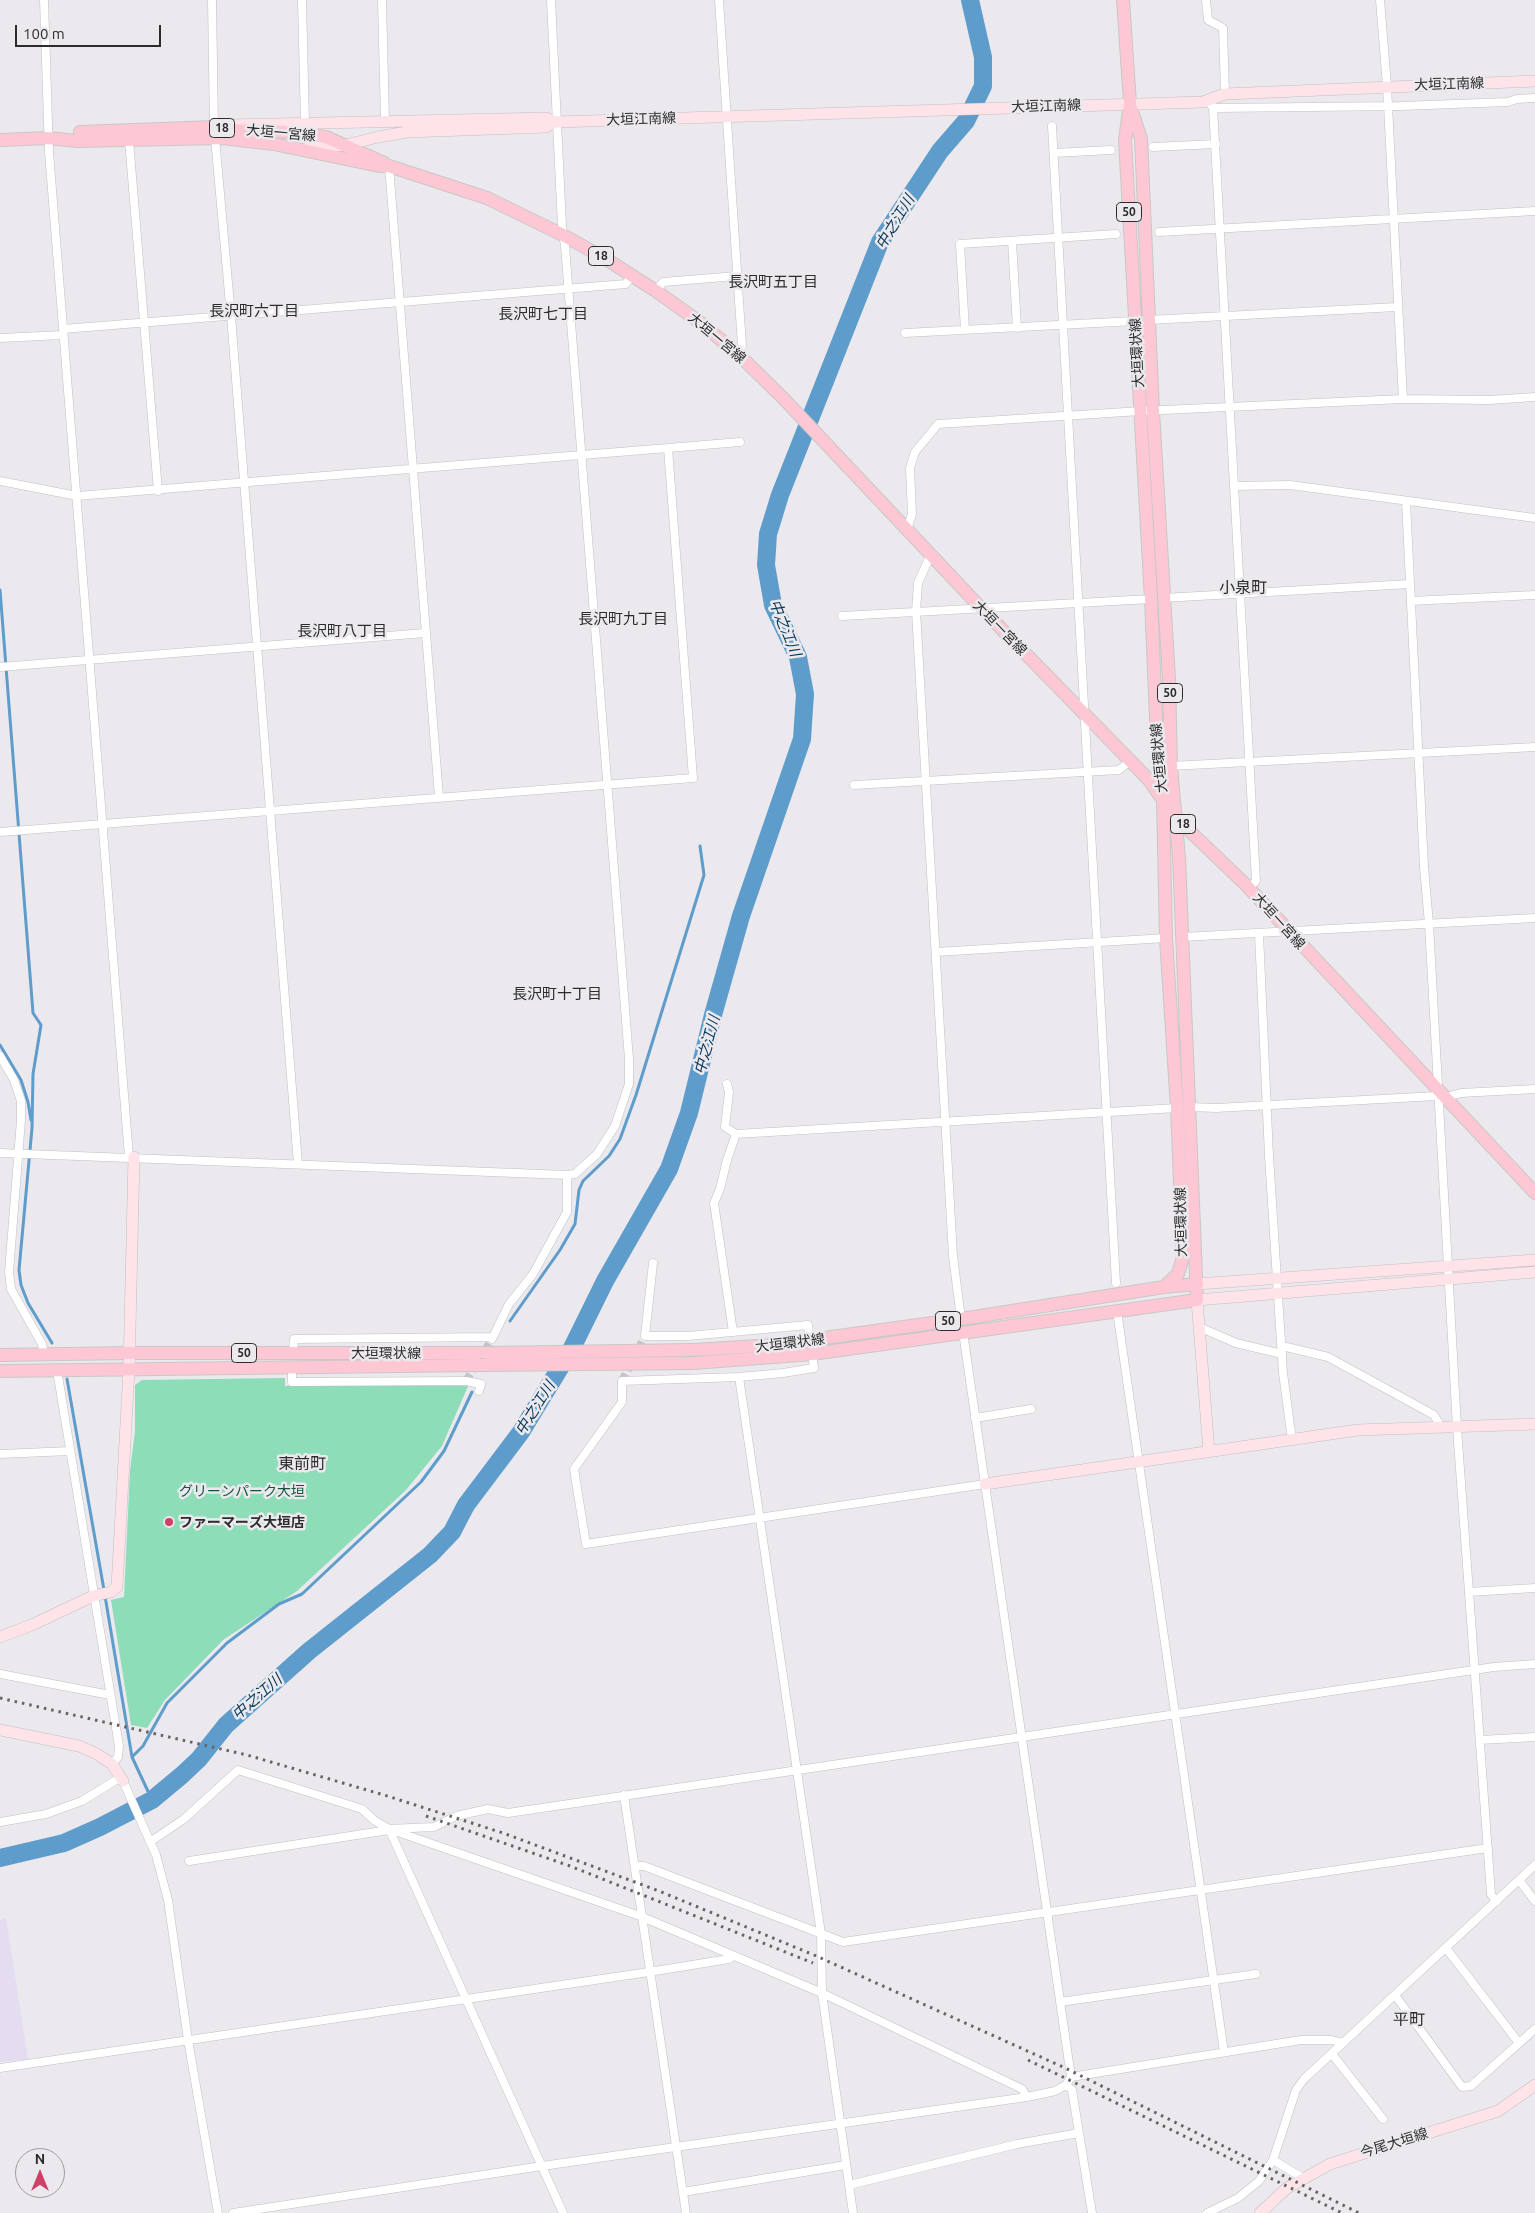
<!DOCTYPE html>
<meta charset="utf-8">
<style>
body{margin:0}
#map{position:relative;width:1535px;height:2213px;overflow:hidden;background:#ebe9ed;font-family:Ubuntu,sans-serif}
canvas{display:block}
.north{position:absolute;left:15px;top:2148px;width:50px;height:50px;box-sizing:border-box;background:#ebe9ed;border:1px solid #9f9da0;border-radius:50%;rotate:0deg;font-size:14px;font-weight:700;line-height:20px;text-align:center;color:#2c2c2d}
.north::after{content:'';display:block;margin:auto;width:18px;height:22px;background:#ce4069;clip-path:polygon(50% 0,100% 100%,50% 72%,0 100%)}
.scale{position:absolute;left:15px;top:25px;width:146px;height:22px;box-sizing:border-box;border:2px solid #2c2c2d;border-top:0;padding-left:6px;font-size:15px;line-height:18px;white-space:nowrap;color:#2c2c2d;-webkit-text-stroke:4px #ebe9ed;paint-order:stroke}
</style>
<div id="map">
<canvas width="1535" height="2213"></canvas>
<div class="north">N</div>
<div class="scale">100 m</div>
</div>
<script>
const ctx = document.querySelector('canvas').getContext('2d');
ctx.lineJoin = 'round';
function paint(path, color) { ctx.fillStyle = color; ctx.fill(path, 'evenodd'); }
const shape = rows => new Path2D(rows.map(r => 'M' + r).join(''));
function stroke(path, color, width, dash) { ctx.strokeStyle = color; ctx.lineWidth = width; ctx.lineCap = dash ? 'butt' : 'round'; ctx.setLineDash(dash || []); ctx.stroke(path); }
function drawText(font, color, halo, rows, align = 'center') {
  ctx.font = font + ' Ubuntu,"Noto Sans JP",sans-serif'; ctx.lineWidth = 5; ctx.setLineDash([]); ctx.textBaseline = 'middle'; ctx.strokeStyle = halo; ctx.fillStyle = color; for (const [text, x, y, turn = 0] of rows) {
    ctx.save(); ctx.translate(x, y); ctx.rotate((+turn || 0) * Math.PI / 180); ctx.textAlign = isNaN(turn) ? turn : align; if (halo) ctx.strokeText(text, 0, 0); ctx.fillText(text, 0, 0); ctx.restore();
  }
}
paint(shape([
 [6,1918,28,2059,0,2062,0,1920]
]), '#e4dcf1');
paint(shape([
 [285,1378,285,1386,469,1384,442,1446,406,1490,297,1591,223,1640,165,1700,147,1728,131,1725,111,1600,124,1597,130,1471,135,1431,135,1385,142,1380]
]), '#8cddb8');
stroke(shape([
 [0,590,33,1013,41,1025,33,1074,32,1128,19,1270,21,1285,28,1303,52,1343],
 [0,1045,21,1080,28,1102,31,1120],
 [510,1321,560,1250,575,1224,579,1190,583,1181,609,1156,620,1139,636,1095,704,875,700,846],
 [67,1379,104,1590],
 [105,1596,132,1757,152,1800],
 [132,1757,143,1746,167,1703,227,1643,279,1604,302,1594,421,1482,444,1451,472,1392]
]), '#5e9ccc', 3);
stroke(shape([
 [0,1858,64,1843,100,1827,152,1800,182,1775,199,1759,226,1725,309,1651,430,1555,452,1532,466,1505,521,1432,572,1348,605,1281,669,1169,689,1113,713,1015,741,916,802,739,805,694,798,657,773,605,766,565,768,534,780,495,880,242,940,151,966,121,983,86,983,57,970,0]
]), '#5e9ccc', 18);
stroke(shape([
 [466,1381,492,1339],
 [622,1381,645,1336]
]), '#c5c3c7', 8, [8, 4]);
const street = shape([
 [44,0,49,152,129,1157],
 [212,0,214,127],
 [302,0,305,123],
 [382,0,385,121],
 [551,0,562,226,565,246,629,1059,629,1084,615,1126,597,1154,575,1174,567,1175],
 [719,0,742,346,737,353],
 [1206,0,1208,20,1223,28,1225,94],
 [1380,0,1387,86,1403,399],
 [1211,105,1215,108,1401,106,1508,102,1517,99,1535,98],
 [1213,107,1256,881,1249,888],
 [1052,126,1116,1283],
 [215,138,231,316,298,1164],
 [129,140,158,491],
 [1153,147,1216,144],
 [1054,153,1111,150],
 [389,166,439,797],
 [1159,232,1535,211],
 [1012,241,1017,328],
 [656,291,663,282,737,276],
 [1149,320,1397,307],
 [63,329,626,284,632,275],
 [965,330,960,244,1116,234],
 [905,333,1135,321],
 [0,338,63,335],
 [668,448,740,442],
 [0,481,77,496,668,448,693,778,0,832],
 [1234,486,1290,485,1535,518],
 [1406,501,1424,867,1429,924,1457,1428,1491,1894,1496,1902],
 [907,530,912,514,910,468,915,452,938,424,1141,411,1403,399,1489,400,1535,397],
 [931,554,918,583,916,611,953,1256,961,1319],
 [1163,598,1410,584],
 [1411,601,1535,595],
 [842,616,1151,599],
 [0,667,425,633],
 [1171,766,1535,747],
 [854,785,1119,770,1130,761],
 [1259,934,1269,1156,1283,1373,1292,1440],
 [1182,937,1535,918],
 [936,952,1166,938],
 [0,1056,14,1080,21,1101,21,1120,9,1272,11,1289,42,1344,44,1354],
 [727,1084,729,1092,725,1127,736,1134,727,1160,720,1189,714,1203,733,1332],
 [1446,1097,1461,1093,1535,1089],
 [1189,1107,1216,1108,1437,1096],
 [736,1134,1177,1108],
 [0,1153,567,1175,567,1212,533,1274,509,1304,493,1337],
 [653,1263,645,1336,688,1336,808,1325,810,1341],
 [1117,1311,1224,2052],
 [1199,1327,1236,1343,1282,1354],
 [1282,1346,1328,1357,1434,1415,1441,1427],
 [293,1353,294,1339,493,1337,492,1339],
 [812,1354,814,1368,783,1373,739,1377,622,1381,622,1402,574,1469,586,1544,985,1484],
 [292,1367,292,1382,466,1381,481,1384,479,1391],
 [57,1370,119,1746,118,1757,112,1764],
 [739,1377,821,1934,822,1993,853,2213],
 [975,1418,1031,1409],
 [0,1454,70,1451],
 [1469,1592,1535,1588],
 [0,1674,110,1695],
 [1480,1740,1535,1737],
 [123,1781,156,1855,168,1900,188,2040,218,2213],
 [624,1795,686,2213],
 [0,1822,46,1814,82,1801,121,1777],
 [389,1829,434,1827,456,1816,488,1809,508,1813,1494,1667,1535,1664],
 [389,1829,563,2213],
 [150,1842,184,1819,238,1770,362,1809,375,1821,389,1829,640,1916,822,1993,1022,2089,1027,2097],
 [189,1861,389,1830],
 [635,1866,644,1866,843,1942,1488,1848],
 [1519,1880,1535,1901],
 [1446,1948,1519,2043],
 [1395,1995,1462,2087,1471,2086,1535,2029],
 [1060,2002,1256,1974],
 [1332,2054,1383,2119],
 [0,2068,649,1972,729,1959,733,1956],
 [1071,2077,1301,2040,1332,2040,1343,2043],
 [1066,2085,1072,2090,1092,2213],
 [1273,2160,1303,2178],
 [849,2185,1017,2144,1079,2133],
 [683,2192,846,2165],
 [233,2213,542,2166,1027,2097,1055,2091,1066,2085,1071,2077,963,1332],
 [1207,2213,1238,2198,1259,2181,1273,2160,1296,2090,1304,2079,1535,1865]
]);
const secondary = shape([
 [230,125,546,118,555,122,1203,102,1225,94,1535,81],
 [308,148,346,145,378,137,407,132,546,127,555,122],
 [1197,1284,1535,1260],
 [1209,1452,1197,1300,1535,1272],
 [985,1484,1358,1430,1535,1424],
 [0,1637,34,1624,93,1596,111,1592,117,1587,129,1369,134,1157],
 [0,1730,79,1746,97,1754,112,1764,123,1781],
 [1260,2213,1287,2188,1330,2164,1498,2111,1535,2085]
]);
const primary = shape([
 [80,132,214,127,233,130,288,132,326,137,384,163],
 [0,140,48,138,77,141,222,138,274,144,379,166,389,166,487,198,563,235,606,259,656,291,698,321,737,353,783,398,980,607,1148,779,1175,817,1245,884,1535,1193],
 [1164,1287,1197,1284],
 [693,1350,774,1345,961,1319,1164,1287,1178,1274,1183,1257,1177,1108,1166,938,1163,799,1158,766,1151,599,1125,140,1130,103,1123,0],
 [0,1355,129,1353,487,1353],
 [694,1363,812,1354,1197,1300,1179,858,1171,766,1169,679,1153,411,1141,139,1131,108],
 [0,1371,480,1365]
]);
stroke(street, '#c1bfc3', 9);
stroke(secondary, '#c1bfc3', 12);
stroke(primary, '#c8c8c8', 14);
stroke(street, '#fff', 8);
stroke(secondary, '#fee4e9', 11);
stroke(primary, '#fdc8d3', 12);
stroke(shape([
 [0,1698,247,1755,384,1795,503,1833,659,1891,814,1955,1063,2067,1359,2213],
 [426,1816,570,1866,813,1963],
 [1028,2060,1342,2213]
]), '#646365', 3, [2.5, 5]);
const primaryBridge = shape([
 [487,1353,693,1350],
 [480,1365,694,1363]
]);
stroke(primaryBridge, '#c8c8c8', 14, []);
stroke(primaryBridge, '#fdc8d3', 12);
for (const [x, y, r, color] of [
 [169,1522,5,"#ce4069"]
]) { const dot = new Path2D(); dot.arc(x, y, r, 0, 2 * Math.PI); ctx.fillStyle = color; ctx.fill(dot); stroke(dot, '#ebe9ed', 2); }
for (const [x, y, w] of [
 [222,128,25],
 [1129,212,25],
 [601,256,25],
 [1170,693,25],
 [1183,824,25],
 [948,1321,25],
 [244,1353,25]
]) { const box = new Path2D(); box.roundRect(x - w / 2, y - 9.5, w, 19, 4); ctx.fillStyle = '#ebe9ed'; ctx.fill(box); stroke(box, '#2c2c2d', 1); }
drawText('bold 12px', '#2c2c2d', null, [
 ["18",222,128],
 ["50",1129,212],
 ["18",601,256],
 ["50",1170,693],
 ["18",1183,824],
 ["50",948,1321],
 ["50",244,1353]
]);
drawText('14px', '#2c2c2d', '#ebe9ed', [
 ["大垣江南線",1449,84,-2],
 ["大垣江南線",1046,106,-2],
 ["大垣江南線",641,119,-2],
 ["大垣一宮線",281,133,5],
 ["大垣一宮線",717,338,40],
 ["大垣環状線",1137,353,-93],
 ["大垣一宮線",1000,628,46],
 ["大垣環状線",1159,758,-95],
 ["大垣一宮線",1279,921,48],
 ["大垣環状線",1181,1222,-91],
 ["大垣環状線",790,1343,-7],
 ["大垣環状線",386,1353],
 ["今尾大垣線",1394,2143,-17]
]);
drawText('14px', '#14543d', '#ebe9ed', [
 ["グリーンパーク大垣",242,1491]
]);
drawText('bold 14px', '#2c2c2d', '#ebe9ed', [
 ["ファーマーズ大垣店",179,1522]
], 'left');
drawText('italic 15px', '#033656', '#ebe9ed', [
 ["中之江川",895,222,-59],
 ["中之江川",785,628,68],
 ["中之江川",707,1045,-75],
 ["中之江川",535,1408,-58],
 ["中之江川",257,1697,-41]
]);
drawText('15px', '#2c2c2d', '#ebe9ed', [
 ["長沢町五丁目",773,282],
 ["長沢町六丁目",254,311],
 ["長沢町七丁目",543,314],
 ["長沢町九丁目",623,619],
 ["長沢町八丁目",342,631],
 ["長沢町十丁目",557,994]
]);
drawText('16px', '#2c2c2d', '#ebe9ed', [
 ["小泉町",1243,588],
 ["東前町",302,1464],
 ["平町",1409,2020]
]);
</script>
